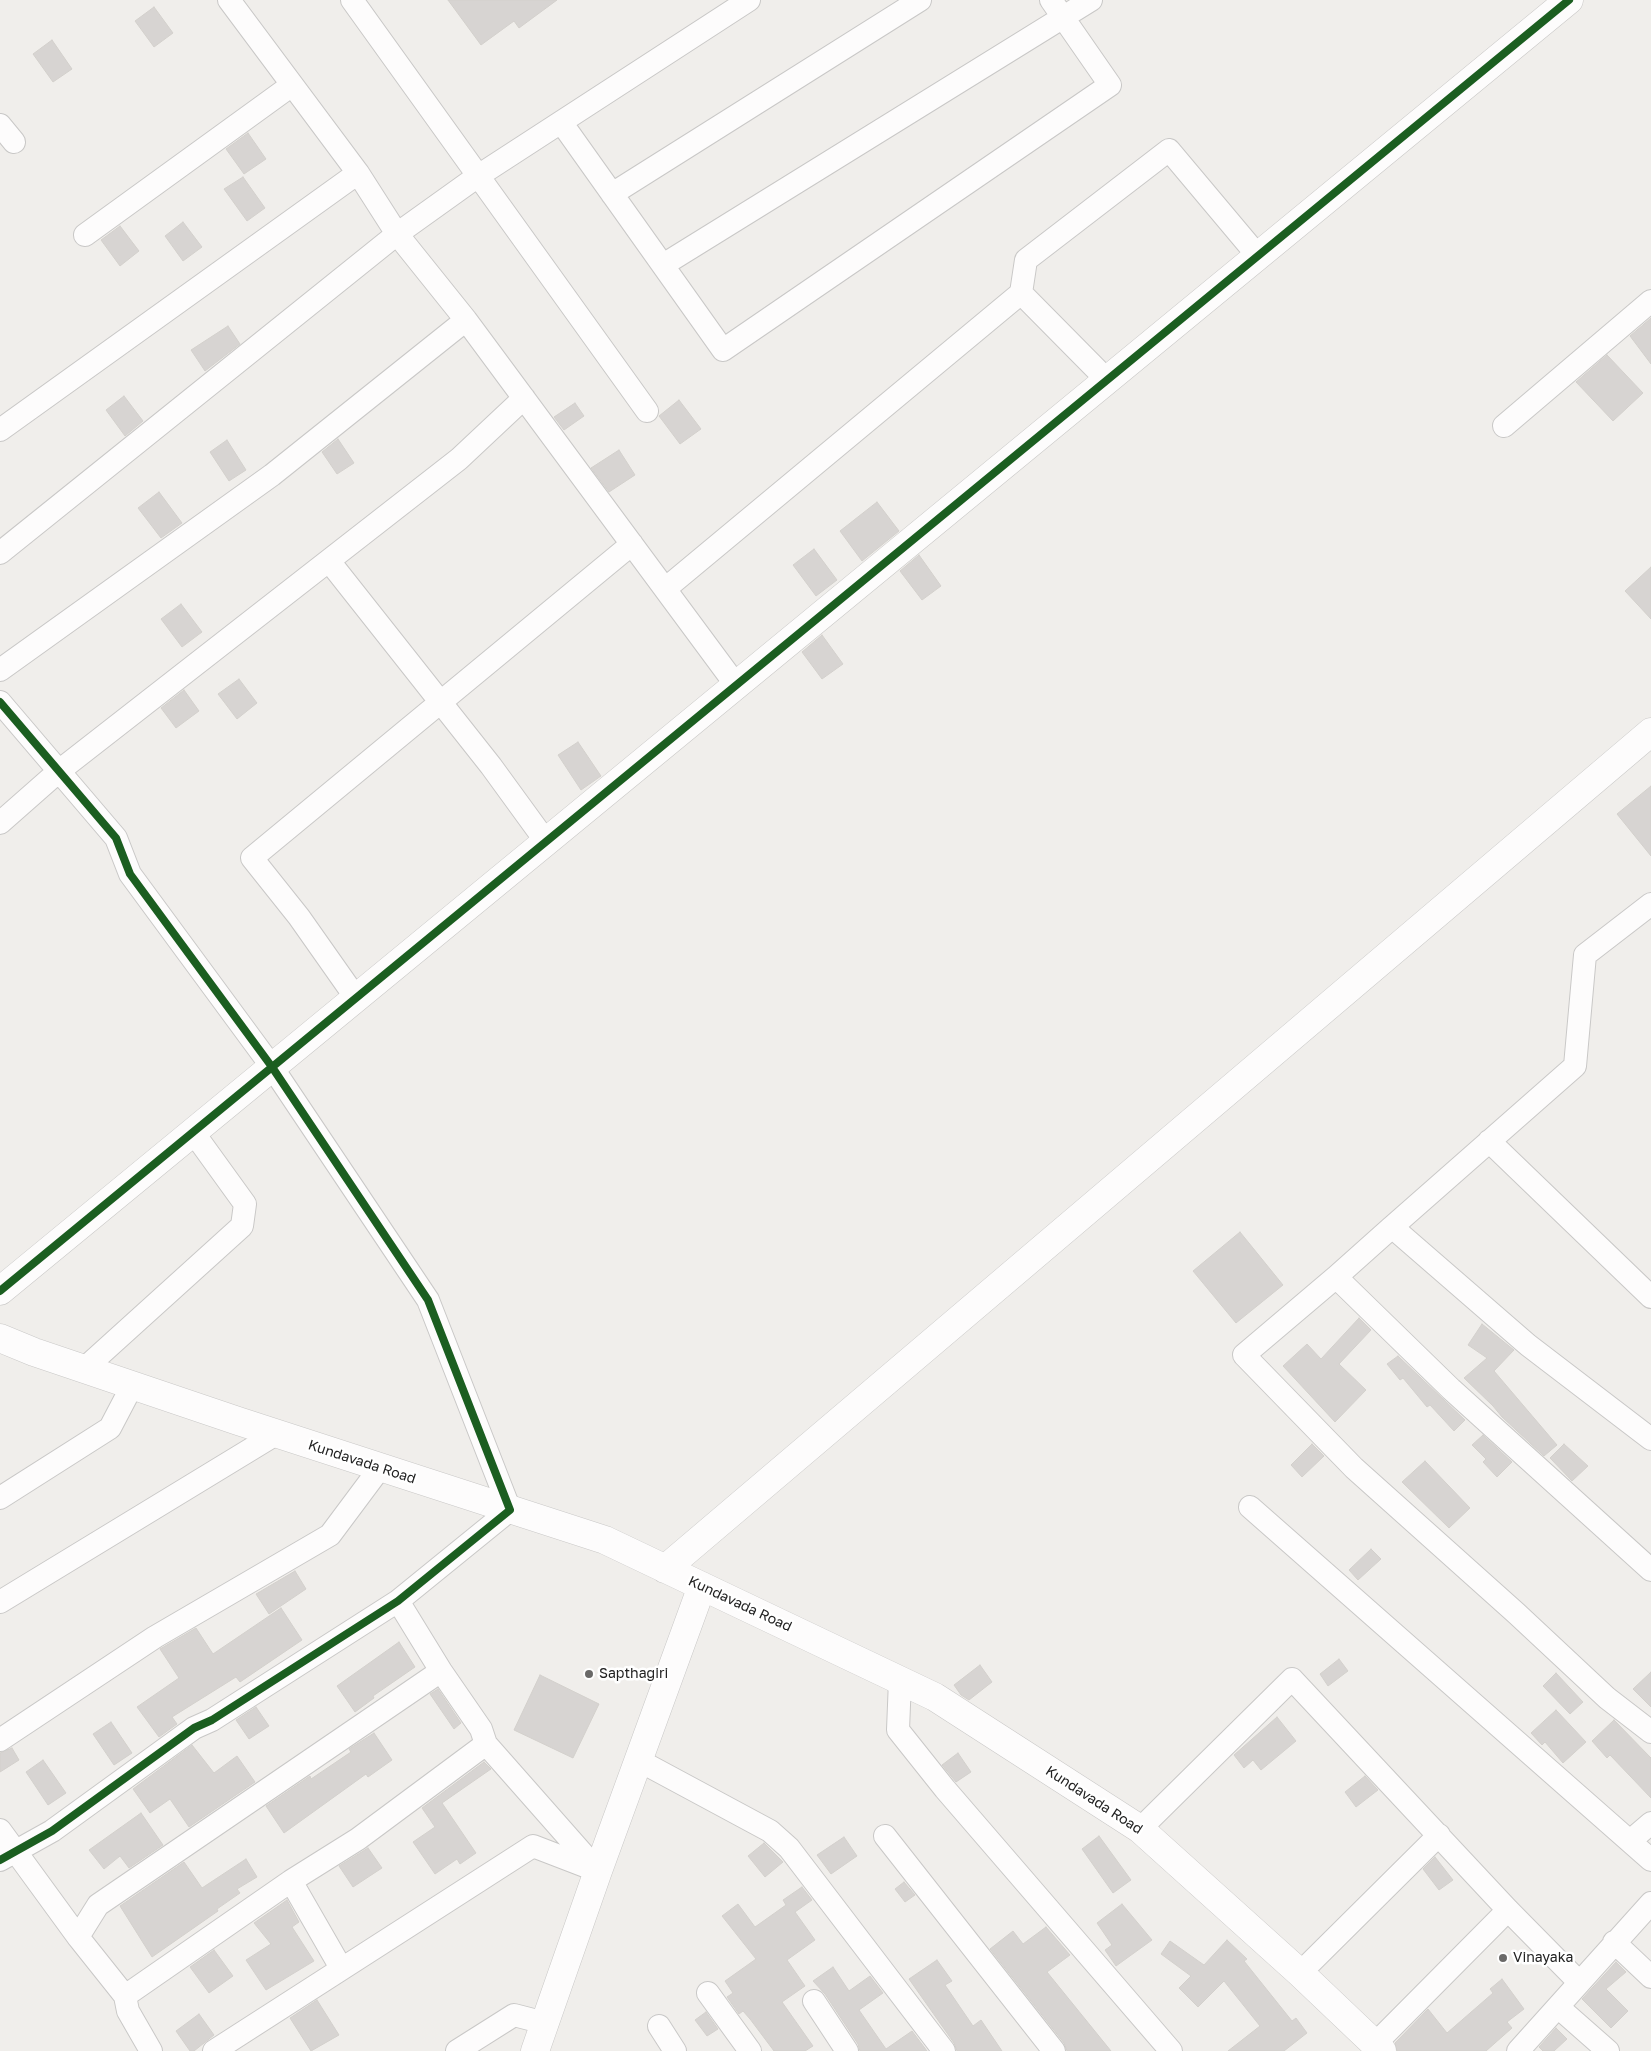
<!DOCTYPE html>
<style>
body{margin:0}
canvas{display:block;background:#f0eeeb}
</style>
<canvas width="1651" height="2051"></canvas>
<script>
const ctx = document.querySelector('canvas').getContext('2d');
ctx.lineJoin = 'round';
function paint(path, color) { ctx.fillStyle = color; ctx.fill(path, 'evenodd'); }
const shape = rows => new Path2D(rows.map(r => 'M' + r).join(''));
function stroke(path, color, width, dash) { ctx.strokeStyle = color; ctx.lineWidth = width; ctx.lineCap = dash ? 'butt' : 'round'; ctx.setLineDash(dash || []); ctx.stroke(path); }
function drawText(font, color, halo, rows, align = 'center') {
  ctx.font = font + ' "Golos Text",sans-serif'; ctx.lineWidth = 5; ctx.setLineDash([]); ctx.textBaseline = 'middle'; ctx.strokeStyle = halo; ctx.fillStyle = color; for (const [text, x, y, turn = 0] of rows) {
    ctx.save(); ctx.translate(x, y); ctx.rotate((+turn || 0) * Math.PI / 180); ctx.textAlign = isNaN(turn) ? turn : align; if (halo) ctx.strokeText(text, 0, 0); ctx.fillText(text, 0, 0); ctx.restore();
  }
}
const building = shape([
 [448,0,557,0,519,28,514,21,481,45,448,0],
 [154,7,173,33,154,47,135,21,154,7],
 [52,40,72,69,53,82,33,54,52,40],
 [248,133,266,159,244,174,226,149,248,133],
 [243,177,265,208,247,221,224,189,243,177],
 [183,222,202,247,183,261,165,236,183,222],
 [120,226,139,251,120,266,101,240,120,226],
 [1651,318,1651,364,1630,336,1651,318],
 [228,326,240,344,205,371,191,350,228,326],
 [1607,355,1643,393,1613,421,1576,382,1607,355],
 [124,396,143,421,125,436,106,410,124,396],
 [679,400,701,429,680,444,659,416,679,400],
 [575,403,584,416,564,430,554,417,575,403],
 [338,439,354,463,337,474,322,452,338,439],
 [227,440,246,470,229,481,210,452,227,440],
 [619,450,635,475,609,492,591,468,619,450],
 [159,492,182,523,161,538,138,508,159,492],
 [877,502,899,531,862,561,840,531,877,502],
 [814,549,837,580,816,596,793,565,814,549],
 [919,555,941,586,922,600,900,571,919,555],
 [1651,567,1651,619,1625,591,1651,567],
 [181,604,202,632,182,647,161,619,181,604],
 [822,635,843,664,822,679,802,652,822,635],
 [239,679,257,703,237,719,218,694,239,679],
 [184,690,199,711,176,728,161,708,184,690],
 [578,742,601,776,581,790,558,755,578,742],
 [1651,786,1651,856,1617,814,1651,786],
 [1240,1232,1283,1285,1236,1323,1193,1271,1240,1232],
 [1359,1318,1371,1330,1339,1364,1366,1390,1335,1422,1283,1366,1307,1344,1321,1359,1359,1318],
 [1482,1324,1514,1350,1494,1371,1557,1445,1544,1456,1502,1417,1493,1406,1464,1378,1487,1358,1468,1345,1482,1324],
 [1398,1356,1465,1420,1454,1431,1430,1405,1427,1407,1403,1378,1400,1380,1387,1364,1398,1356],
 [1483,1435,1512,1462,1497,1477,1483,1462,1486,1459,1472,1445,1483,1435],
 [1312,1444,1324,1456,1302,1477,1291,1465,1312,1444],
 [1564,1444,1588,1466,1572,1481,1550,1458,1564,1444],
 [1425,1461,1470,1508,1449,1528,1402,1482,1425,1461],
 [1371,1549,1381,1559,1358,1580,1349,1570,1371,1549],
 [295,1571,306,1589,269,1614,256,1594,295,1571],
 [281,1608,302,1640,240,1682,236,1677,172,1717,177,1724,159,1737,137,1707,179,1678,160,1649,196,1628,213,1654,281,1608],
 [399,1642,415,1667,373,1696,374,1698,355,1712,337,1686,399,1642],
 [1339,1659,1348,1671,1328,1686,1320,1674,1339,1659],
 [980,1665,992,1682,969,1700,961,1695,954,1685,980,1665],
 [1651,1672,1651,1707,1633,1689,1651,1672],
 [1556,1673,1583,1702,1570,1714,1543,1686,1556,1673],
 [540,1675,599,1704,573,1758,514,1730,540,1675],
 [438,1689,461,1723,454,1729,430,1694,438,1689],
 [256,1707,269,1726,249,1739,236,1720,256,1707],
 [1556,1710,1586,1742,1563,1763,1545,1742,1542,1745,1531,1733,1556,1710],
 [1277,1717,1296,1741,1261,1770,1253,1760,1244,1768,1234,1755,1277,1717],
 [1614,1720,1651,1758,1651,1798,1610,1755,1607,1758,1592,1741,1614,1720],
 [111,1722,132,1753,114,1765,93,1734,111,1722],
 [374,1733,392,1760,368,1777,366,1774,284,1833,266,1806,310,1776,311,1779,351,1752,349,1749,374,1733],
 [192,1745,214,1773,237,1756,255,1782,189,1827,170,1799,150,1813,133,1789,192,1745],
 [12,1748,19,1760,0,1772,0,1753,12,1748],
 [958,1753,971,1772,956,1782,942,1765,958,1753],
 [43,1760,66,1793,48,1805,26,1772,43,1760],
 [484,1762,491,1769,442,1803,476,1853,460,1864,457,1859,435,1874,413,1842,435,1827,422,1808,484,1762],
 [1365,1776,1378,1790,1356,1807,1345,1792,1365,1776],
 [141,1813,163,1845,129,1868,120,1856,104,1869,89,1850,141,1813],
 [1099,1836,1131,1880,1113,1893,1082,1849,1099,1836],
 [844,1837,857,1856,831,1874,817,1855,844,1837],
 [764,1843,783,1862,765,1877,748,1856,764,1843],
 [368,1848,382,1868,353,1887,339,1866,368,1848],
 [1435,1857,1453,1880,1439,1890,1423,1869,1435,1857],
 [246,1859,257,1877,237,1889,240,1893,217,1909,218,1911,152,1957,120,1906,184,1862,202,1888,246,1859],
 [904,1882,915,1895,905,1902,895,1889,904,1882],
 [802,1887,812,1900,795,1912,815,1940,787,1960,805,1986,782,2002,813,2046,805,2051,774,2051,750,2019,743,2011,739,2014,727,1997,733,1993,725,1981,756,1959,722,1916,738,1904,755,1927,786,1905,783,1900,802,1887],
 [287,1900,299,1922,292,1927,314,1961,266,1990,246,1960,271,1944,254,1923,287,1900],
 [1122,1904,1152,1940,1116,1966,1105,1950,1112,1945,1097,1923,1122,1904],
 [1046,1927,1070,1955,1047,1972,1111,2051,1067,2051,1064,2043,990,1949,1013,1931,1023,1944,1046,1927],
 [1227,1940,1247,1959,1244,1961,1292,2021,1296,2018,1307,2033,1284,2051,1228,2051,1260,2026,1224,1981,1198,2007,1179,1988,1191,1976,1161,1954,1170,1941,1204,1965,1227,1940],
 [214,1950,233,1976,209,1993,190,1967,214,1950],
 [937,1960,952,1981,945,1985,973,2026,981,2020,1002,2051,957,2051,954,2043,909,1979,937,1960],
 [1616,1962,1626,1972,1606,1989,1628,2011,1611,2028,1582,1999,1616,1962],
 [833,1967,849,1991,870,1976,883,1993,859,2010,886,2049,912,2031,927,2051,860,2051,858,2044,825,1994,813,1981,833,1967],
 [1502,1979,1524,2009,1507,2022,1512,2028,1486,2051,1397,2051,1395,2043,1428,2009,1447,2033,1493,1993,1490,1989,1502,1979],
 [317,2000,339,2035,311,2051,290,2018,317,2000],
 [706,2012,718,2029,707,2036,695,2020,706,2012],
 [199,2014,214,2035,194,2051,190,2051,176,2031,199,2014],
 [1556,2028,1567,2039,1554,2051,1543,2051,1539,2047,1556,2028]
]);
paint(building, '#d7d4d2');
stroke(building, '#d3d0cc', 1);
const minor = shape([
 [229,0,358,173,397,234,466,320,736,685],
 [352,0,647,411],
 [561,122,723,350,1110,85,1051,0],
 [0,125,14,142],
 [612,194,920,0],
 [85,235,292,85],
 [663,265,1091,0],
 [1021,293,1107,380],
 [1504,426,1651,301],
 [0,430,358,173],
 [0,553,397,234,478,176,749,0],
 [329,561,491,766,547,843],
 [665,589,1021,293,1026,260,1169,150,1258,256],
 [0,670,272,475,466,320],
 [0,702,116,838,130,874,272,1067,428,1300,510,1510,398,1601,212,1720,194,1728,52,1831,0,1860],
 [0,823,59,771,459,459,524,398],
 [356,998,299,917,252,858,632,544],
 [1489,1141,1651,1297],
 [1392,1227,1575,1066,1585,955,1651,904],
 [1336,1277,1392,1227,1528,1345,1651,1439],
 [84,1369,242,1226,245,1204,193,1132],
 [0,1498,110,1428,132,1386],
 [1250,1507,1651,1860],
 [1651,1570,1451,1389,1336,1277,1244,1355,1354,1468,1516,1613,1607,1698,1651,1732],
 [0,1602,276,1434],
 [900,1680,898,1730,945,1789,1171,2051],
 [0,1740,155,1637,330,1535,380,1468],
 [638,1760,770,1831,789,1848,944,2051],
 [1140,1829,1292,1679,1508,1910,1579,1982],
 [0,1830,78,1937,125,1996,128,2011,151,2051],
 [885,1836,1054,2051],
 [1630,1841,1651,1823],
 [291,1881,341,1968],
 [78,1937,98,1905,441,1671],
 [1614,1942,1651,1977],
 [1300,1973,1439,1835],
 [708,1993,750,2051],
 [125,1996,291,1881,358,1839,486,1744],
 [814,2001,847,2051],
 [1558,2007,1608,2051],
 [659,2026,675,2051],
 [1375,2044,1508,1910],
 [214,2051,533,1846,598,1871,486,1744,481,1729,441,1671,398,1601],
 [457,2051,514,2015,545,2023],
 [1518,2051,1651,1903]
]);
const tertiary = shape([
 [0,1291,1569,0],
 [0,1338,34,1352,238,1421,605,1540,935,1697,1140,1829,1300,1973,1382,2051],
 [665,1569,1651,732],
 [535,2051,598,1871,702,1586]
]);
stroke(minor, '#c9c8c7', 24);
stroke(tertiary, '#c9c8c7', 29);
stroke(minor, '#fdfcfc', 22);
stroke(tertiary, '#fdfcfc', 28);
stroke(shape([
 [0,702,116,838,130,874,272,1067,428,1300,510,1510,398,1601,212,1720,194,1728,52,1831,0,1860],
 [0,1291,1569,0]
]), '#1b5e20', 8);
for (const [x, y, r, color] of [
 [589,1674,5,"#6a6968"],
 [1503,1958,5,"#6a6968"]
]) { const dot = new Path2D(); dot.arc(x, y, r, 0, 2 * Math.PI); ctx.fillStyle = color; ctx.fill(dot); stroke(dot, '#fff', 2); }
drawText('14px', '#222', '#fff', [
 ["Kundavada Road",362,1462,18],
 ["Kundavada Road",740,1604,25],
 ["Kundavada Road",1094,1800,33]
]);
drawText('14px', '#222', '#fff', [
 ["Sapthagiri",599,1674],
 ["Vinayaka",1513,1958]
], 'left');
</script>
